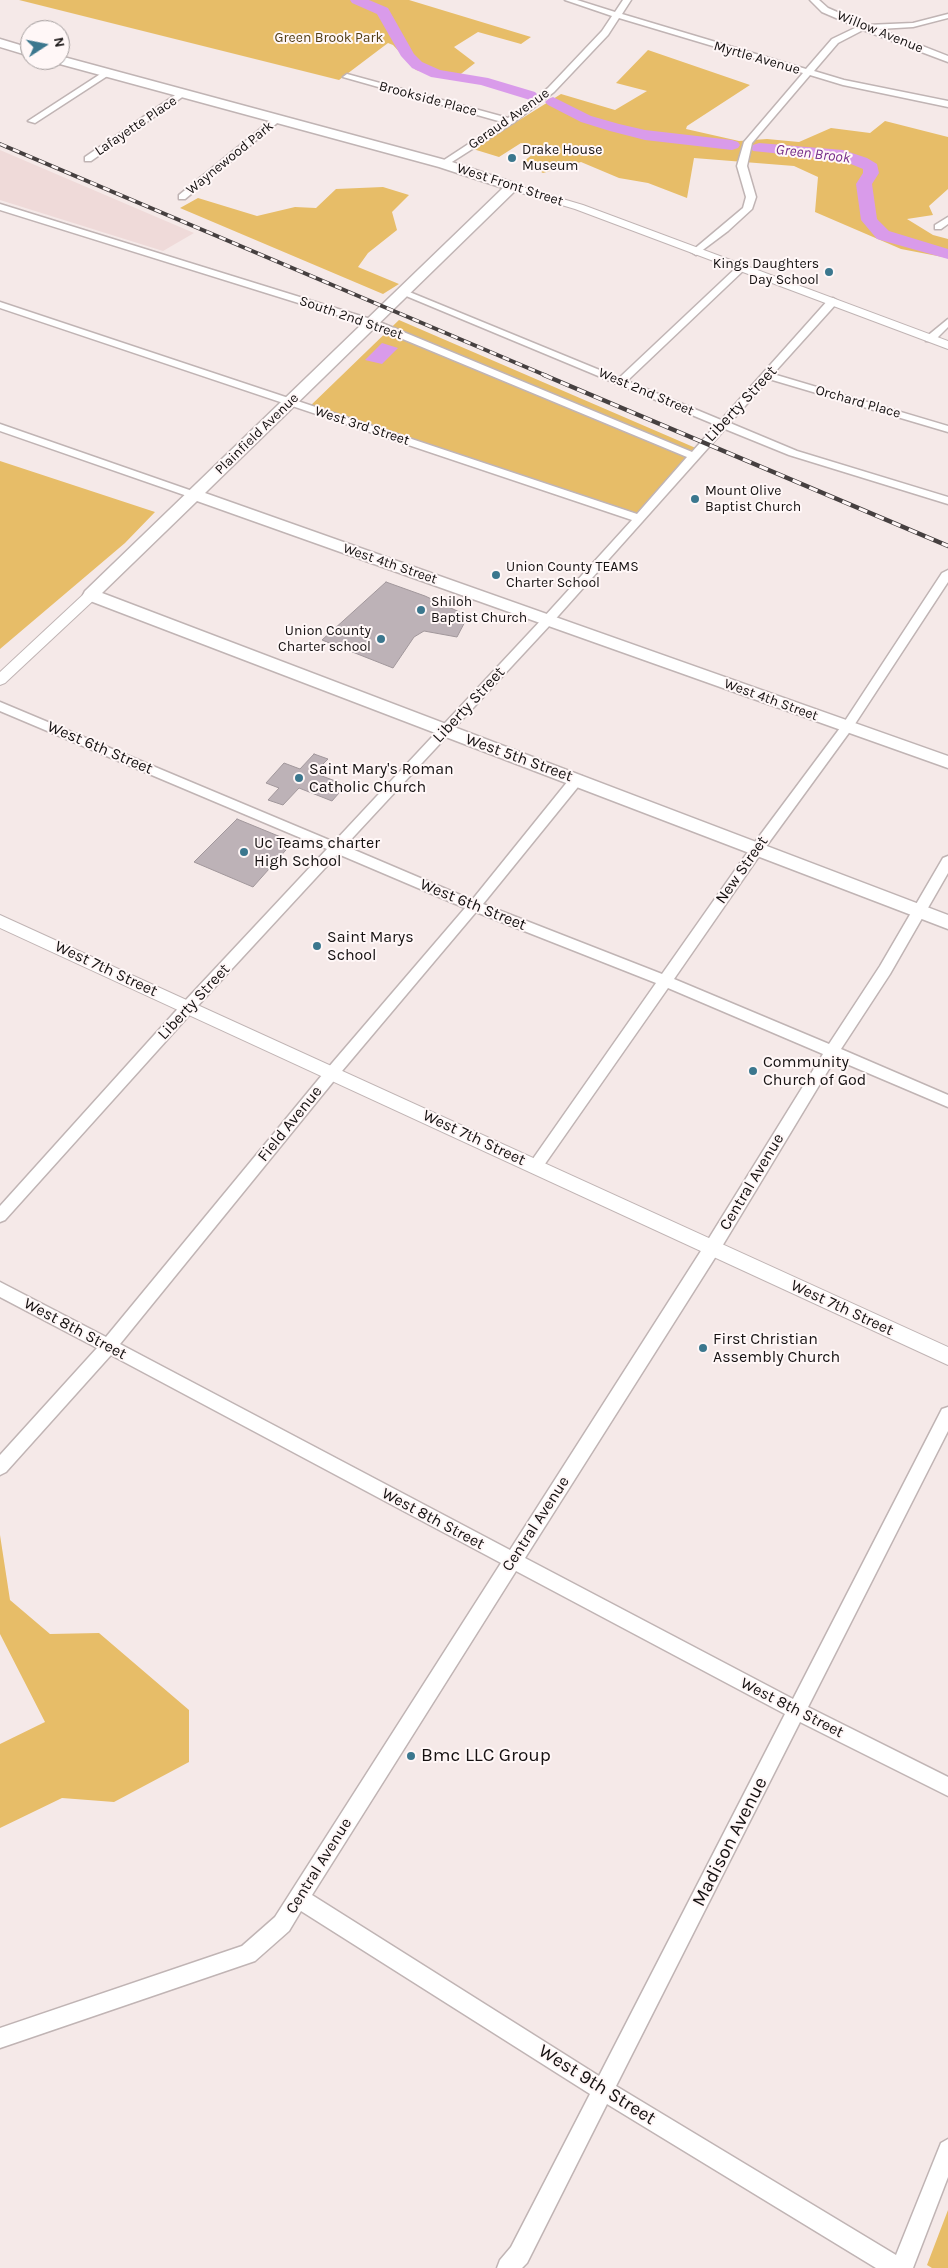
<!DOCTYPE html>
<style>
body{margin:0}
#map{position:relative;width:948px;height:2268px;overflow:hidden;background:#f5e9e8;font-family:Karla,sans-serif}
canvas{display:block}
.north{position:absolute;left:20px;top:20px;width:50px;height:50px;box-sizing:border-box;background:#fff7f7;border:1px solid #a19b9b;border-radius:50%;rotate:79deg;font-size:14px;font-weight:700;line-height:20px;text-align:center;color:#151111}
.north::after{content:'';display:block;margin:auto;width:18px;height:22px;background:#3b778e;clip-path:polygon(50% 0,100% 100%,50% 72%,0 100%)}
</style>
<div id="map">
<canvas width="948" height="2268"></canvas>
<div class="north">N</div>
</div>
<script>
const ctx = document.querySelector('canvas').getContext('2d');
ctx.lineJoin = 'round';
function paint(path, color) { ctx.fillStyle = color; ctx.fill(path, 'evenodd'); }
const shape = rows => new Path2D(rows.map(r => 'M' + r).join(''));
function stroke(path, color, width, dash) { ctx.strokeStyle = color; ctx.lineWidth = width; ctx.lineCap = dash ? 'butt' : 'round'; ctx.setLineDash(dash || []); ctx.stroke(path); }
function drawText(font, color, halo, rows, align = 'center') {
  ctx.font = font + ' Karla,sans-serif'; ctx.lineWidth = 4; ctx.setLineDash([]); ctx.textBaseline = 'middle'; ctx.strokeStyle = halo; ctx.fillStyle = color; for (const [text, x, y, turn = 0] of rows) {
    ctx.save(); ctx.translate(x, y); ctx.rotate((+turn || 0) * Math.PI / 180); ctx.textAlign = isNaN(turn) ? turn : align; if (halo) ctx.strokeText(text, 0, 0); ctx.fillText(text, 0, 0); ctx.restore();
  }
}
paint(shape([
 [0,150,194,233,163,251,0,200]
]), '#efdad9');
paint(shape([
 [19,0,409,0,531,37,521,44,478,32,454,47,475,63,453,80,416,70,393,45,388,43,339,80],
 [648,50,750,85,687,126,686,129,739,141,767,139,799,142,831,128,870,133,885,121,948,137,948,189,929,206,933,215,907,219,933,235,948,239,948,258,901,249,815,212,818,177,794,166,694,158,687,198,648,183,619,178,581,162,543,173,523,162,538,150,521,143,499,157,473,149,561,94,615,110,647,91,616,83],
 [383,187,409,195,392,212,397,230,368,253,358,267,399,284,383,294,180,208,198,198,257,216,295,207,316,208,336,189],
 [399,320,698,449,637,516,308,408],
 [0,461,155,512,125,543,0,649],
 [0,1535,10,1600,50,1634,99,1633,189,1710,189,1762,114,1802,62,1798,0,1828,0,1744,45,1722,0,1634],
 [948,2210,948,2268,932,2268,927,2265]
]), '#e7bd68');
paint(shape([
 [382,343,398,348,382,364,365,360]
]), '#d99bea');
paint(shape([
 [350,0,369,0,388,8,414,54,422,62,440,70,488,78,535,92,538,95,535,98,530,100,481,85,431,77,412,68,401,56,377,14,352,3,350,0],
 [553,97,591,116,619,124,645,130,732,140,738,142,740,145,738,148,732,150,645,140,610,131,581,122,548,105,545,102,548,99,553,97],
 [759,143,843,150,867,158,877,164,879,173,872,184,877,219,889,231,948,249,948,259,877,239,861,220,856,184,863,173,863,169,841,160,753,151,751,148,753,145,759,143]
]), '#d99bea');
const building = shape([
 [386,582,425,596,468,616,457,637,424,631,414,637,393,668,322,640,386,582],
 [314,754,328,759,314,773,346,785,332,801,299,788,283,805,268,800,279,788,266,783,284,763,300,769,314,754],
 [237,819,293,842,253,887,194,862,237,819]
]);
paint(building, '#bdb2b7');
stroke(building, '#a1979b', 1);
const minor = shape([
 [565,0,577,0,615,12,623,0,631,0,622,14,806,69,832,39,857,27,822,12,810,0,819,0,828,8,867,25,913,23,948,14,948,18,913,27,879,29,948,56,948,62,863,30,838,43,814,71,844,80,948,101,948,107,843,85,810,75,752,143,747,166,756,197,752,209,728,231,696,255,691,252,693,250,743,208,746,197,737,166,744,142,803,73,619,18,608,35,554,92,513,123,444,167,441,166,441,162,502,122,343,77,347,74,508,118,548,88,602,31,612,16,565,0],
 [105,71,112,73,35,123,28,121,105,71],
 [181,91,188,93,91,161,85,161,85,157,181,91],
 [275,117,282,119,185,199,179,199,179,195,275,117],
 [0,204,377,321,692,452,716,425,399,293,401,291,407,291,619,378,738,266,741,265,744,266,744,270,627,381,721,420,829,299,833,298,838,301,837,303,773,374,948,426,948,432,769,379,730,423,797,451,948,497,948,504,789,455,725,429,551,624,345,846,472,900,572,776,582,776,583,779,582,782,483,904,662,974,752,846,843,724,942,573,948,570,948,582,851,730,762,852,674,979,829,1044,880,966,943,858,948,856,948,873,890,974,841,1049,948,1095,948,1107,835,1059,718,1253,525,1558,793,1699,942,1409,948,1407,948,1431,808,1707,948,1777,948,1796,800,1722,616,2086,896,2255,941,2143,948,2139,948,2177,913,2268,876,2268,607,2104,527,2263,522,2268,497,2268,500,2260,511,2247,590,2094,301,1911,289,1931,255,1961,0,2048,0,2028,242,1946,275,1917,501,1563,111,1355,6,1472,0,1475,0,1455,97,1348,0,1297,0,1282,106,1337,327,1069,465,908,338,854,193,1011,5,1220,0,1222,0,1206,183,1003,327,849,0,711,0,702,334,842,543,618,632,520,0,308,0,302,637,514,687,457,369,325,0,210,0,204],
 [476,912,656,983,530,1163,527,1167,530,1171,535,1173,540,1171,668,988,823,1054,706,1243,510,1550,120,1344,337,1077,476,912],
 [516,1571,785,1714,599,2076,312,1895,516,1571],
 [948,217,948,224,941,229,935,229,935,225,948,217],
 [948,319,948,327,934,341,926,341,926,337,948,319],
 [0,424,198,493,200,495,194,498,190,497,0,431,0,424]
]);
const tertiary = shape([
 [512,184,583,205,948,341,948,349,575,209,508,189,506,187,512,184],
 [91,591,96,592,98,595,96,598,5,683,0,685,0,672,86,592,91,591],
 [0,915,948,1347,948,1365,0,928,0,915]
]);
const secondary = shape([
 [0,39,30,48,30,56,0,47,0,39],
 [60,56,449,161,517,184,519,187,205,493,948,756,948,768,197,501,102,593,948,915,948,929,85,599,83,595,85,591,503,188,439,167,56,63,54,60,60,60,60,56]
]);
stroke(minor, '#c0b4b4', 3);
stroke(tertiary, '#c0b4b4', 2);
stroke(secondary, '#c0b4b4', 3);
paint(minor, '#fff');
paint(tertiary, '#fff');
paint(secondary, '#fff');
const railFar1 = shape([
 [0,144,547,376]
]);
const rail = shape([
 [544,375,948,546]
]);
stroke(railFar1, '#464040', 4);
stroke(rail, '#464040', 4.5);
stroke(railFar1, '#fff7f7', 2.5, [7]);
stroke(rail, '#fff7f7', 3, [9]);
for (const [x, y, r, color] of [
 [512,158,5,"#3b778e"],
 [829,272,5,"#3b778e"],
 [695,499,5,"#3b778e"],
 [496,575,5,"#3b778e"],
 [421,610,5,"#3b778e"],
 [381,639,5,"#3b778e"],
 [299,778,5,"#3b778e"],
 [244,852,5,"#3b778e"],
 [317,946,5,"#3b778e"],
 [753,1071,5,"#3b778e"],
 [703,1348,5,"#3b778e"],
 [411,1756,5,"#3b778e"]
]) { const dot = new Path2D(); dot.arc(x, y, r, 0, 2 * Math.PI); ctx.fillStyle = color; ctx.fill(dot); stroke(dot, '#fff7f7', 2); }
drawText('14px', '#151111', '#fff7f7', [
 ["Willow Avenue",880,32,22],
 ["Myrtle Avenue",757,58,16],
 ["Brookside Place",428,99,15],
 ["Geraud Avenue",509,119,-35],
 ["Lafayette Place",136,126,-34],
 ["Waynewood Park",230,158,-39],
 ["West Front Street",510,185,18],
 ["South 2nd Street",351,318,19],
 ["West 2nd Street",646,392,23],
 ["Orchard Place",858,402,16],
 ["West 3rd Street",362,426,18],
 ["Plainfield Avenue",257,434,-44],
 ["West 4th Street",390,564,19],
 ["West 4th Street",771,700,20]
]);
drawText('14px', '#523e15', '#fff7f7', [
 ["Green Brook Park",329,38]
]);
drawText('14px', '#151111', '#fff7f7', [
 ["Drake House",522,150],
 ["Museum",522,166],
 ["Kings Daughters",819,264,"right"],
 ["Day School",819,280,"right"],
 ["Mount Olive",705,491],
 ["Baptist Church",705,507],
 ["Union County TEAMS",506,567],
 ["Charter School",506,583],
 ["Shiloh",431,602],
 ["Baptist Church",431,618],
 ["Union County",371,631,"right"],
 ["Charter school",371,647,"right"]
], 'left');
drawText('italic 15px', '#762c89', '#fff7f7', [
 ["Green Brook",813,154,7]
]);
drawText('16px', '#151111', '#fff7f7', [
 ["Liberty Street",741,404,-47],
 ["Liberty Street",469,705,-47],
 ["West 6th Street",100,748,23],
 ["West 5th Street",519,758,20],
 ["New Street",742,870,-55],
 ["West 6th Street",473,905,22],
 ["West 7th Street",106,969,25],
 ["Liberty Street",194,1002,-47],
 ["Field Avenue",290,1124,-51],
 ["West 7th Street",474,1138,25],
 ["Central Avenue",752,1182,-59],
 ["West 7th Street",842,1308,25],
 ["West 8th Street",75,1329,28],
 ["West 8th Street",433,1519,28],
 ["Central Avenue",536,1524,-57],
 ["West 8th Street",792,1708,27],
 ["Central Avenue",319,1866,-58]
]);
drawText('16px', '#151111', '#fff7f7', [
 ["Saint Mary's Roman",309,769],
 ["Catholic Church",309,787],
 ["Uc Teams charter",254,843],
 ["High School",254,861],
 ["Saint Marys",327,937],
 ["School",327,955],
 ["Community",763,1062],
 ["Church of God",763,1080],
 ["First Christian",713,1339],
 ["Assembly Church",713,1357]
], 'left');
drawText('19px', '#151111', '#fff7f7', [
 ["Bmc LLC Group",421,1756]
], 'left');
drawText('19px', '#151111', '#fff7f7', [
 ["Madison Avenue",730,1842,-63],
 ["West 9th Street",597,2085,32]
]);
</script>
